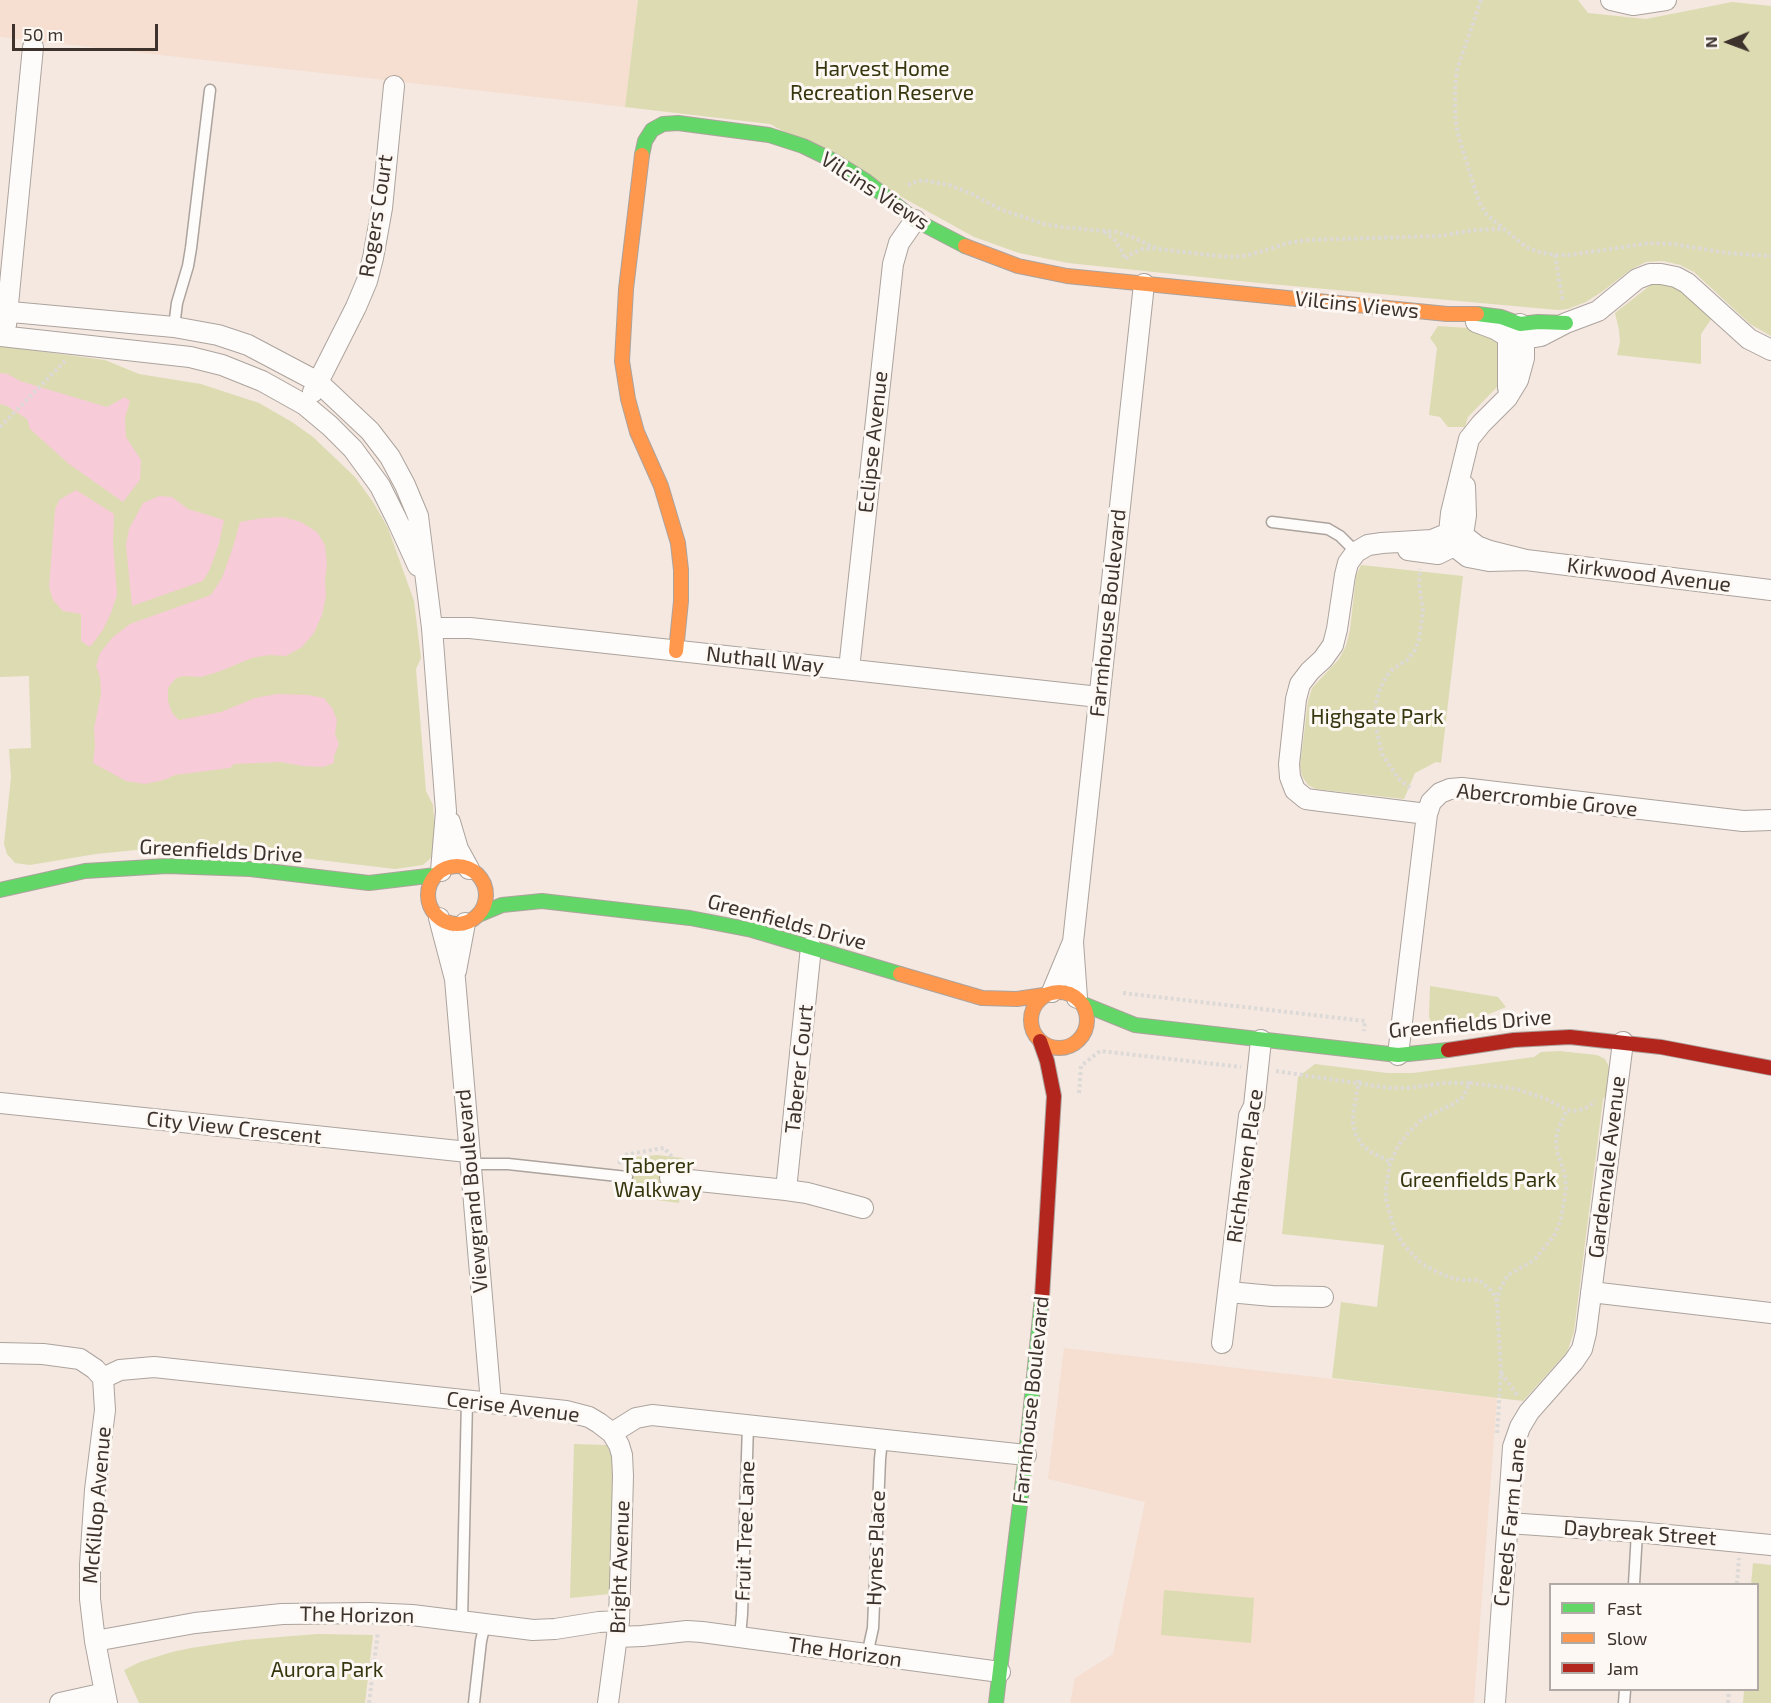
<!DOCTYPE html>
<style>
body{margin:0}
#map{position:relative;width:1771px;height:1703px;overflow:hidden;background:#f4e8e1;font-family:"Exo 2",sans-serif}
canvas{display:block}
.legend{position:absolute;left:1549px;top:1583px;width:210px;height:108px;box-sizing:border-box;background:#fdf8f4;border:2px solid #b0a9a4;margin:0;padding:8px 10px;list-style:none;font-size:18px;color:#3d322c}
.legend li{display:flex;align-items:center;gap:12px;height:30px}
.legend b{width:30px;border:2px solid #b0a9a4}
.north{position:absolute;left:1699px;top:12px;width:60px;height:60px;-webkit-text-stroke:4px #fdf8f4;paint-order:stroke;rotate:269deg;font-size:16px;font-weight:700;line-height:24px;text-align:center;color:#3d322c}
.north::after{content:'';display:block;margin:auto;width:21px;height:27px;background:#3d322c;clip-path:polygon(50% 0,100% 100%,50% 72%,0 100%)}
.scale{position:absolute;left:12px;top:24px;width:146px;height:27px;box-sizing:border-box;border:3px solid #3d322c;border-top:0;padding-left:8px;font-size:18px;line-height:21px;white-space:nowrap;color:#3d322c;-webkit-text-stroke:4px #fdf8f4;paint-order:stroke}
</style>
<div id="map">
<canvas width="1771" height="1703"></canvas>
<ul class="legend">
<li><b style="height:8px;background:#63d668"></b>Fast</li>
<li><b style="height:8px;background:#ff974d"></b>Slow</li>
<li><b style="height:8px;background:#b3261e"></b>Jam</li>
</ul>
<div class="north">N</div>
<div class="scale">50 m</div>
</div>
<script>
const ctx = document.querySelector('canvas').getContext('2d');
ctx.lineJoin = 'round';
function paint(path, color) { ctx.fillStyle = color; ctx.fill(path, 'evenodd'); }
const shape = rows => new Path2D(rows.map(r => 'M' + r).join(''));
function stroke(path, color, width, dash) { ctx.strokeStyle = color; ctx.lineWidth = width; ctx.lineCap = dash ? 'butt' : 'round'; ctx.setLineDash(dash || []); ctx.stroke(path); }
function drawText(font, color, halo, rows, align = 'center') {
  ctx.font = font + ' "Exo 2",sans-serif'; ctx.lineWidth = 6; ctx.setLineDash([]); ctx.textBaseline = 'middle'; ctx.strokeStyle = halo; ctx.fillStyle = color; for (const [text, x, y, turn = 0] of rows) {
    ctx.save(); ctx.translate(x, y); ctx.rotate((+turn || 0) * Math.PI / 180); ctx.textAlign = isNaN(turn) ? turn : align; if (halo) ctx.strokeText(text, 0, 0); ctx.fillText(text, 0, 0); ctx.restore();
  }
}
paint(shape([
 [0,0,638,0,625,107,0,37],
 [1064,1348,1497,1398,1474,1703,1070,1703,1075,1678,1113,1654,1145,1502,1048,1479]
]), '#f6dfd0');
paint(shape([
 [638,0,1578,0,1588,13,1646,19,1732,2,1771,6,1771,336,1750,324,1694,272,1680,265,1663,261,1646,262,1630,270,1603,291,1586,302,1568,309,1558,310,1259,283,1068,263,1019,253,974,237,770,124,625,107],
 [1652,284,1666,284,1680,288,1712,318,1701,334,1701,364,1617,355,1620,342,1619,330,1615,313],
 [1438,326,1468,328,1499,341,1499,385,1468,417,1465,427,1448,427,1440,417,1429,415,1437,348,1430,338],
 [0,346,105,360,139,374,201,384,259,403,292,422,313,437,355,477,373,502,388,528,414,601,421,658,416,669,426,791,433,805,435,833,435,847,431,858,423,865,395,869,260,853,179,849,136,850,96,854,30,865,15,863,7,854,4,844,11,777,9,749,31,748,29,676,0,677],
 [1361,565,1463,576,1441,763,1436,762,1415,773,1404,799,1316,789,1308,785,1302,776,1300,766,1308,701,1312,688,1339,659,1346,646,1350,630,1356,576],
 [1430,986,1498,997,1506,1007,1472,1021,1439,1026,1432,1024,1429,1017],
 [1559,1051,1597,1055,1605,1059,1609,1067,1607,1094,1603,1099,1574,1332,1567,1352,1523,1401,1332,1378,1341,1302,1377,1307,1384,1245,1282,1234,1298,1077,1315,1064,1387,1073,1413,1073,1534,1057,1541,1052],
 [657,1155,683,1158,679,1203,635,1197,624,1158],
 [574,1444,607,1445,614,1463,610,1594,570,1598],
 [1753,1563,1771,1565,1771,1703,1743,1703,1744,1690,1758,1690,1758,1584,1751,1584],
 [1164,1590,1254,1598,1251,1643,1161,1635],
 [317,1634,373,1635,365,1703,139,1703,124,1670,140,1662,172,1652,191,1648,244,1640]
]), '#dddbb2');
paint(shape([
 [0,373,8,374,20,381,107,407,125,397,130,401,125,418,126,437,141,460,140,480,123,502,69,464,30,429,27,419,7,406,0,404],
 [76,490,114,514,113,542,117,595,111,613,103,630,90,647,81,641,81,614,63,611,53,600,49,587,55,510,59,500],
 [159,496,172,497,188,509,224,520,219,544,209,571,203,581,132,606,126,545,129,529,143,503],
 [283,517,301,522,317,532,325,545,327,564,325,580,326,596,322,615,314,633,302,647,286,656,269,655,252,658,218,672,201,677,184,676,176,678,168,688,168,701,172,713,179,720,221,712,255,698,277,694,308,695,324,698,332,708,337,720,335,734,339,744,334,756,334,763,323,767,302,766,281,762,234,764,230,768,175,775,164,780,145,784,126,781,93,763,95,746,94,728,101,694,100,677,96,666,100,653,113,637,130,624,211,595,222,578,233,547,240,522,262,518]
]), '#f7cbd7');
const lane = shape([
 [174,327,177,303,188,266,191,248,210,90],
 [1272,522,1328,529,1340,536,1356,552],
 [470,1164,508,1164,627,1177],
 [1634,1584,1637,1532],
 [462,1620,467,1401],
 [740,1637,742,1614,748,1425],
 [867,1655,873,1628,880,1459,882,1440],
 [474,1703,481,1641,485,1624],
 [1624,1703,1625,1690]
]);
const street = shape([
 [1611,0,1633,5,1666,0],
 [0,311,174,327,218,335,248,345,318,382,370,431,390,457,405,485,418,516,432,628,446,811,441,871],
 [1476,322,1495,329,1508,337,1524,339,1541,336,1566,323,1598,311,1637,279,1650,274,1661,274,1676,277,1687,283,1749,339,1771,350],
 [1520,324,1524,339,1524,358,1518,380,1507,398,1481,424,1469,439,1451,513,1449,533,1454,546,1468,557,1489,561,1526,560,1771,590],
 [6,325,33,47],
 [0,336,190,357,222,365,262,381,305,405,330,426,353,449,380,486,397,520,418,566],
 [1508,388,1508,337,1516,328],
 [313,392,356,307,367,281,373,258,382,208,394,86],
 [1408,550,1438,554,1454,546,1463,535,1466,515,1465,486],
 [432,628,470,628,1099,697],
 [849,669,893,264,899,243,915,220],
 [1427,814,1321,801,1306,799,1295,790,1290,777,1289,764,1296,699,1300,684,1310,671,1323,659,1333,645,1337,629,1345,575,1348,563,1356,552,1368,545,1382,543,1432,540,1449,533,1463,535,1477,546,1490,551,1526,560],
 [450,822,458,849,469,869],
 [439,918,455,979,491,1403],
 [456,971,465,923],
 [1052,992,1072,944],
 [1077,998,1073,942,1144,284],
 [1398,1055,1427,814,1431,802,1440,793,1450,789,1462,788,1743,821,1771,820],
 [0,1103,468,1152],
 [670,1178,786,1190,807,1193,863,1208],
 [786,1190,811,947],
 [1229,1292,1272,1296,1323,1297],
 [1591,1292,1771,1313],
 [1222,1343,1249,1116,1254,1106,1261,1040],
 [0,1353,43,1354,80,1359,95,1369,103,1378,120,1370,154,1367,566,1411,589,1417,599,1423,612,1433,636,1418,652,1415,1026,1455],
 [103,1378,105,1410,95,1490,90,1565,90,1599,95,1641,107,1703],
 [1508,1523,1637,1532,1771,1545],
 [618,1637,642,1636,687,1631,702,1632,1000,1672],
 [95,1641,195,1623,282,1614,369,1613,412,1615,533,1630,555,1629,599,1622,619,1621],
 [60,1703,105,1693],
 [608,1703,619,1621,623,1476,622,1455,619,1445,612,1433],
 [1495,1703,1513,1447,1520,1427,1529,1412,1574,1361,1582,1349,1586,1333,1623,1042]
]);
const fast = shape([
 [642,155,645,141,652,130,663,124,678,123,769,135,803,146,834,161,866,181,915,220,965,246],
 [1477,314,1501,317,1520,324,1538,322,1566,323],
 [0,890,85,871,167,866,250,869,369,883,436,875],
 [478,915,502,905,542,901,690,918,752,930,900,974],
 [1083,1004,1135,1025,1398,1055,1448,1050],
 [996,1703,1026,1455,1042,1297]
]);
const slow = shape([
 [642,155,626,289,622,361,628,399,637,432,661,486,678,543,681,570,681,601,676,651],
 [965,246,1018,266,1067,276,1447,314,1477,314],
 '428 895a29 29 0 1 1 58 0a29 29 0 1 1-58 0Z',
 [900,974,982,998,1017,999,1044,995],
 '1031 1020a28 28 0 1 1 56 0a28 28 0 1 1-56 0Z'
]);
const jam = shape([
 [1040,1041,1047,1061,1054,1096,1042,1297],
 [1448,1050,1514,1040,1570,1037,1661,1047,1771,1068]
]);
stroke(lane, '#aca39d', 13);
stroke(street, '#aca39d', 22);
stroke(fast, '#aca39d', 16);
stroke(slow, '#aca39d', 16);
stroke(jam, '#aca39d', 16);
stroke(shape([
 [1481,0,1457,70,1455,87,1455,113,1457,131,1479,202,1487,215,1526,247,1539,252,1555,255,1570,255,1650,243,1673,244,1726,253,1771,256],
 [908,185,915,182,923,180,949,185,970,193,1002,210,1044,224,1061,227,1116,232,1130,236,1158,249,1218,256,1234,257,1249,255,1289,243,1306,240,1440,236,1474,230,1502,229],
 [1104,232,1114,239,1123,253,1124,259],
 [1555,255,1563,302],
 [1126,259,1129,255,1142,249,1154,249],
 [0,427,65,361],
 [1410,788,1398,778,1382,754,1376,728,1376,703,1380,689,1386,677,1393,669,1407,660,1415,650,1419,639,1423,611,1419,584,1420,569],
 [1123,993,1365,1021,1364,1031],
 [1276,1071,1389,1088,1408,1088,1445,1083,1470,1083],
 [1359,1080,1353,1115,1353,1124,1356,1135,1363,1146,1371,1152,1391,1162],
 [1079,1093,1081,1066,1100,1051,1241,1067],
 [619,1164,623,1155,664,1148,675,1160],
 [1497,1301,1492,1291,1479,1280,1463,1280,1448,1277,1435,1271,1421,1263,1403,1244,1394,1229,1386,1199,1386,1187,1390,1164,1398,1146,1409,1132,1422,1119,1453,1104,1463,1097,1470,1083,1517,1089,1546,1099,1567,1110],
 [1501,1373,1518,1396],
 [1497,1433,1501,1372,1497,1302,1499,1291,1508,1275,1534,1260,1554,1236,1561,1220,1566,1188,1565,1175,1557,1151,1556,1140,1558,1130,1567,1110,1575,1111,1583,1109,1590,1106,1595,1100],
 [1737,1584,1739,1558],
 [369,1703,378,1632],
 [1728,1703,1729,1690]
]), '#dcd9d7', 4, [3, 3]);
stroke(lane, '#fdfcfa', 10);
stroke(street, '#fdfcfa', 20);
stroke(fast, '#63d668', 14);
stroke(slow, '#ff974d', 14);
stroke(jam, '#b3261e', 14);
drawText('21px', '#34360e', '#fdf8f4', [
 ["Harvest Home",882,69],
 ["Recreation Reserve",882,93],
 ["Highgate Park",1377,717],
 ["Taberer",658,1166],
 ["Walkway",658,1190],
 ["Greenfields Park",1478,1180],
 ["Aurora Park",327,1670]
]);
drawText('21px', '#3d322c', '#fdf8f4', [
 ["Vilcins Views",875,191,33],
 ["Rogers Court",376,216,-81],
 ["Vilcins Views",1357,305,6],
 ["Eclipse Avenue",873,442,-84],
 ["Kirkwood Avenue",1649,575,7],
 ["Farmhouse Boulevard",1108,613,-84],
 ["Nuthall Way",765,660,6],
 ["Abercrombie Grove",1547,800,6],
 ["Greenfields Drive",221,851,3],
 ["Greenfields Drive",787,922,15],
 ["Greenfields Drive",1470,1024,-5],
 ["Taberer Court",799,1069,-84],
 ["City View Crescent",234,1128,6],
 ["Richhaven Place",1245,1166,-82],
 ["Gardenvale Avenue",1607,1167,-83],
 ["Viewgrand Boulevard",472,1191,-95],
 ["Farmhouse Boulevard",1031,1400,-84],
 ["Cerise Avenue",513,1407,7],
 ["McKillop Avenue",97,1505,-85],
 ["Creeds Farm Lane",1510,1522,-84],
 ["Fruit Tree Lane",745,1531,-88],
 ["Daybreak Street",1640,1533,4],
 ["Hynes Place",876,1548,-88],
 ["Bright Avenue",620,1567,-88],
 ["The Horizon",357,1615,1],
 ["The Horizon",845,1652,8]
]);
</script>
